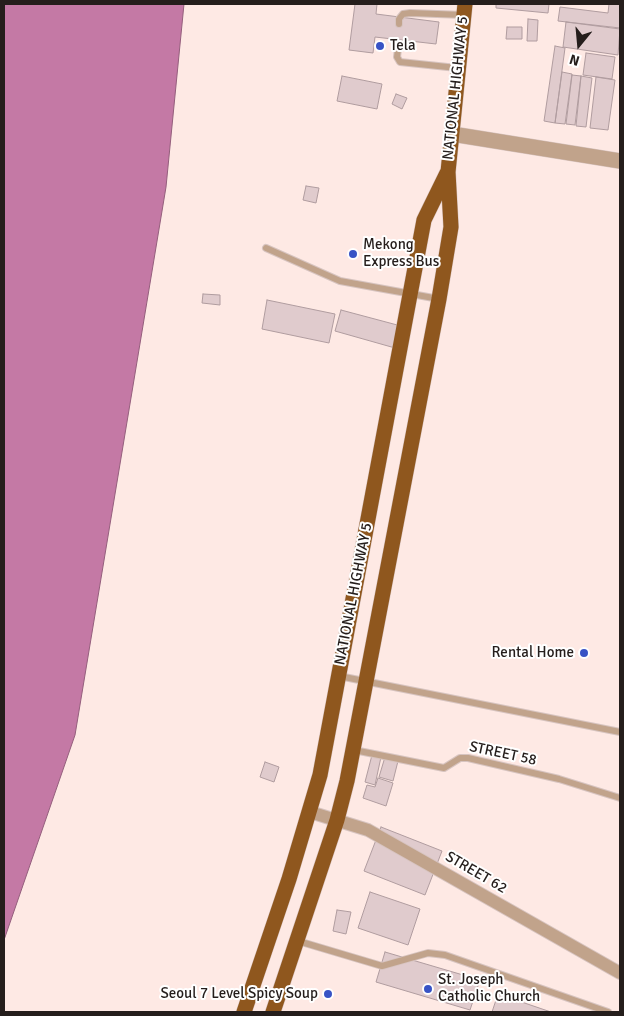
<!DOCTYPE html>
<style>
body{margin:0}
#map{position:relative;width:624px;height:1016px;overflow:hidden;background:#fee9e4;font-family:Signika,sans-serif}
canvas{display:block}
.frame{position:absolute;inset:0;border:5px solid #251e1c;pointer-events:none}
.north{position:absolute;left:554px;top:20px;width:50px;height:50px;-webkit-text-stroke:4px #fff;paint-order:stroke;rotate:197deg;font-size:14px;font-weight:700;line-height:20px;text-align:center;color:#251e1c}
.north::after{content:'';display:block;margin:auto;width:18px;height:22px;background:#251e1c;clip-path:polygon(50% 0,100% 100%,50% 72%,0 100%)}
</style>
<div id="map">
<canvas width="624" height="1016"></canvas>
<div class="frame"></div>
<div class="north">N</div>
</div>
<script>
const ctx = document.querySelector('canvas').getContext('2d');
ctx.lineJoin = 'round';
function paint(path, color) { ctx.fillStyle = color; ctx.fill(path, 'evenodd'); }
const shape = rows => new Path2D(rows.map(r => 'M' + r).join(''));
function stroke(path, color, width, dash) { ctx.strokeStyle = color; ctx.lineWidth = width; ctx.lineCap = dash ? 'butt' : 'round'; ctx.setLineDash(dash || []); ctx.stroke(path); }
function drawText(font, color, halo, rows, align = 'center') {
  ctx.font = font + ' Signika,sans-serif'; ctx.lineWidth = 4; ctx.setLineDash([]); ctx.textBaseline = 'middle'; ctx.strokeStyle = halo; ctx.fillStyle = color; for (const [text, x, y, turn = 0] of rows) {
    ctx.save(); ctx.translate(x, y); ctx.rotate((+turn || 0) * Math.PI / 180); ctx.textAlign = isNaN(turn) ? turn : align; if (halo) ctx.strokeText(text, 0, 0); ctx.fillText(text, 0, 0); ctx.restore();
  }
}
const water = shape([
 [4,4,184,4,166,187,75,735,4,940,4,4]
]);
paint(water, '#c479a5');
stroke(water, '#945e7c', 1);
const building = shape([
 [355,4,377,4,376,14,439,22,436,44,375,37,373,53,349,50,355,4],
 [496,4,549,4,548,13,496,8,496,4],
 [609,4,620,4,620,28,558,21,560,7,608,13,609,4],
 [528,19,538,20,537,41,527,41,528,19],
 [566,22,620,29,618,55,563,47,566,22],
 [507,27,522,27,522,39,506,39,507,27],
 [555,46,565,48,555,123,544,121,555,46],
 [586,53,615,57,612,79,583,75,586,53],
 [562,72,572,74,565,124,555,123,562,72],
 [572,75,581,76,575,125,566,124,572,75],
 [342,76,382,84,377,109,337,101,342,76],
 [581,76,592,78,586,127,576,126,581,76],
 [596,77,615,80,608,130,590,128,596,77],
 [396,94,407,98,402,109,392,104,396,94],
 [306,186,319,188,316,203,303,200,306,186],
 [203,294,220,295,220,305,202,303,203,294],
 [267,300,335,314,329,343,262,329,267,300],
 [341,310,401,326,395,348,335,331,341,310],
 [372,755,381,757,375,785,365,782,372,755],
 [385,757,398,761,393,781,379,777,385,757],
 [265,762,279,767,274,782,260,777,265,762],
 [378,778,393,783,386,806,363,798,367,785,375,787,378,778],
 [381,827,442,851,425,895,364,871,381,827],
 [370,892,420,909,408,945,358,928,370,892],
 [337,910,351,912,346,934,333,931,337,910],
 [385,952,480,980,470,1010,376,982,385,952],
 [498,994,551,1012,492,1012,498,994]
]);
paint(building, '#e0cbcd');
stroke(building, '#b09c9f', 1);
const service = shape([
 [399,24,399,19,403,14,410,13,464,15],
 [398,49,397,57,400,62,457,68],
 [266,248,340,281,439,299],
 [339,676,620,732],
 [354,750,444,768,460,758,468,758,559,779,620,798],
 [298,941,382,966,428,953,445,955,608,1012]
]);
const minor = shape([
 [310,812,368,830,620,973]
]);
const tertiary = shape([
 [452,134,620,161]
]);
const trunk = shape([
 [244,1012,289,879,320,775,424,220,447,173],
 [273,1012,337,820,347,781,439,299,451,227,448,172,465,4]
]);
stroke(service, '#d7c4c0', 8);
stroke(minor, '#d7c4c0', 14);
stroke(tertiary, '#d7c4c0', 16);
stroke(trunk, '#d7c4c0', 16);
stroke(service, '#c1a38b', 6);
stroke(minor, '#c1a38b', 12);
stroke(tertiary, '#c1a38b', 15);
stroke(trunk, '#8f571e', 15);
for (const [x, y, r, color] of [
 [380,46,5,"#3853c5"],
 [353,254,5,"#3853c5"],
 [584,653,5,"#3853c5"],
 [428,989,5,"#3853c5"],
 [328,994,5,"#3853c5"]
]) { const dot = new Path2D(); dot.arc(x, y, r, 0, 2 * Math.PI); ctx.fillStyle = color; ctx.fill(dot); stroke(dot, '#fff', 2); }
drawText('15px', '#251e1c', '#fff', [
 ["Tela",390,46],
 ["Mekong",363,245],
 ["Express Bus",363,262],
 ["Rental Home",574,653,"right"],
 ["St. Joseph",438,980],
 ["Catholic Church",438,997],
 ["Seoul 7 Level Spicy Soup",318,994,"right"]
], 'left');
drawText('15px', '#251e1c', '#fff', [
 ["NATIONAL HIGHWAY 5",456,88,-84],
 ["NATIONAL HIGHWAY 5",354,594,-79],
 ["STREET 58",503,754,12],
 ["STREET 62",476,873,30]
]);
</script>
